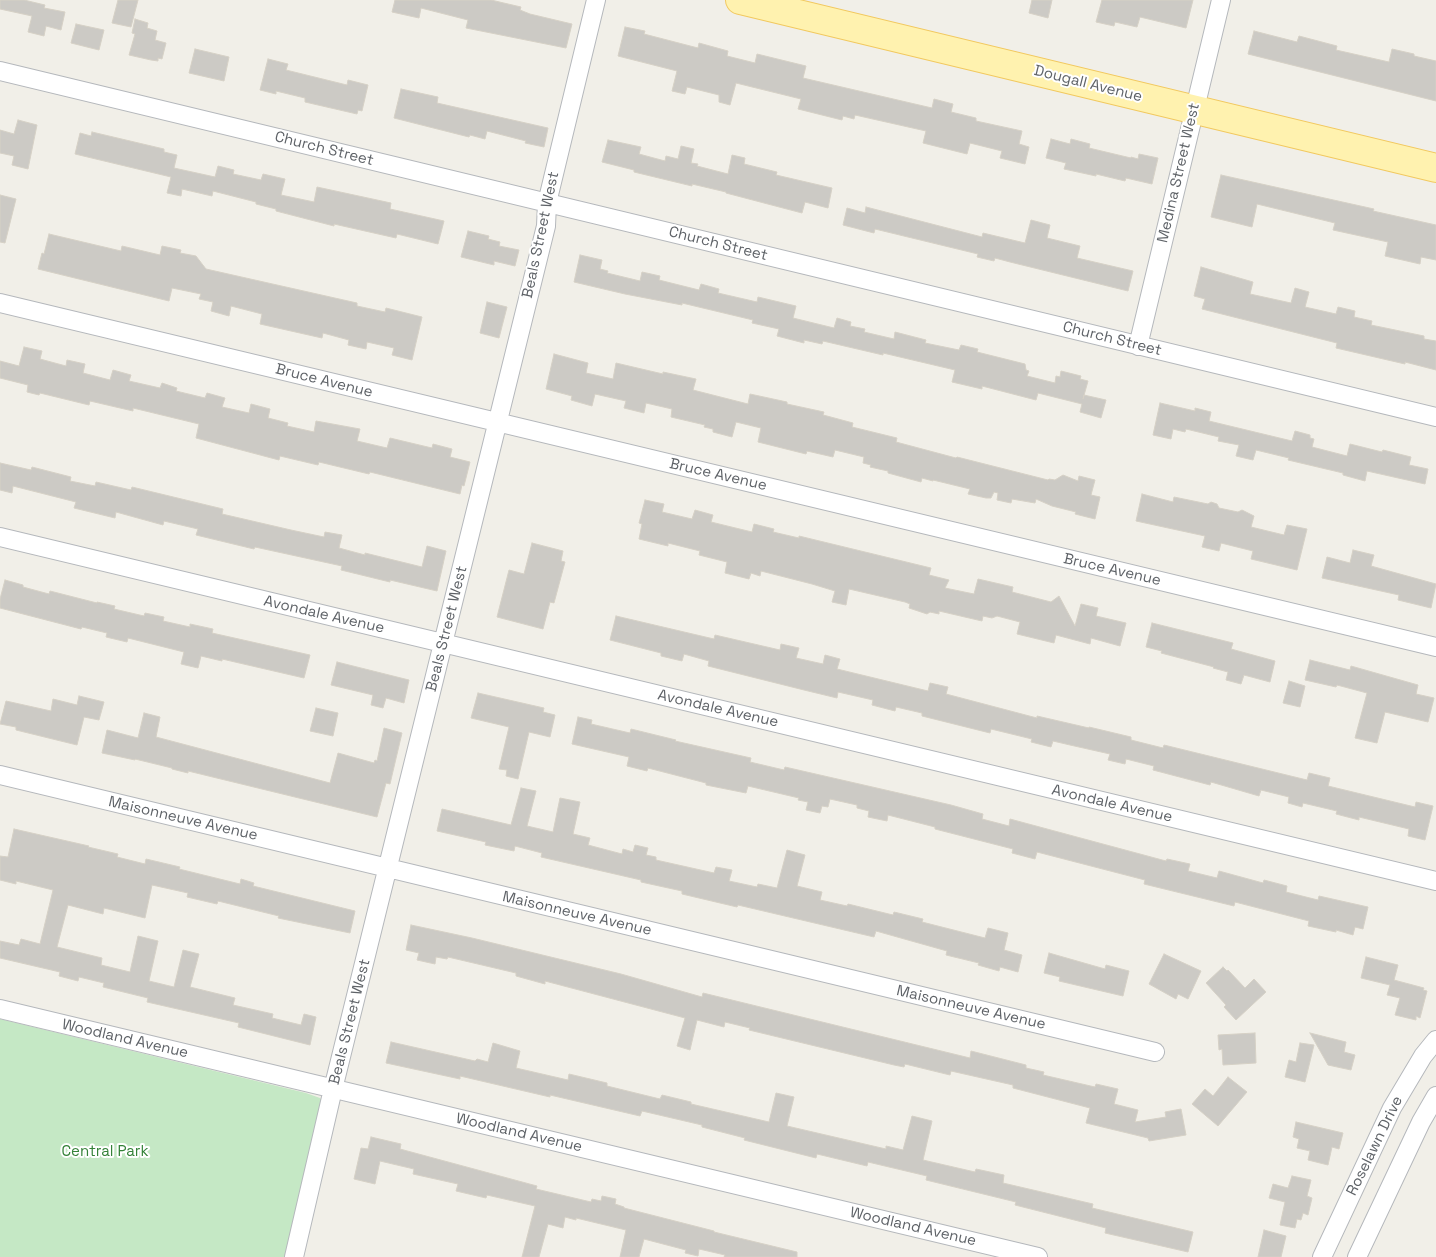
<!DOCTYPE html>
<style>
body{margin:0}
canvas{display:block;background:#f1efe8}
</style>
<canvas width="1436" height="1257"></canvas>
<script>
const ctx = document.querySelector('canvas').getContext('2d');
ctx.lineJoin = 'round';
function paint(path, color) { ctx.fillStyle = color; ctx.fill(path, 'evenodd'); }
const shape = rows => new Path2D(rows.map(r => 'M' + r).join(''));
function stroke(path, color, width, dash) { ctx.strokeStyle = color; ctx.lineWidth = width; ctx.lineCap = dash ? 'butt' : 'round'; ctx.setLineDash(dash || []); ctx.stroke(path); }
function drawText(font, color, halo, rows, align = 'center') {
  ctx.font = font + ' "Space Grotesk",sans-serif'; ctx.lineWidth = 4; ctx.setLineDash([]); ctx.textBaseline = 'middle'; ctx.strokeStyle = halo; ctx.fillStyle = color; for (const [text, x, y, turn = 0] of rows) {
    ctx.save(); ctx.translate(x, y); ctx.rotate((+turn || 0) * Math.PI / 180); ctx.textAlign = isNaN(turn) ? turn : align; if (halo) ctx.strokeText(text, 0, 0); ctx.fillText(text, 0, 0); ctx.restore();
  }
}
paint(shape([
 [0,1019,306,1093,320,1098,325,1105,285,1257,0,1257]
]), '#c5e8c5');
const building = shape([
 [0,0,24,0,45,5,44,8,65,12,61,30,46,26,44,36,28,32,32,16,0,9,0,0],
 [118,0,138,0,131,27,112,23,118,0],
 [395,0,491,0,521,7,520,10,530,14,572,24,566,48,466,28,468,20,421,8,419,18,392,12,395,0],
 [1032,0,1052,0,1048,18,1029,13,1032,0],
 [1102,0,1193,0,1186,28,1140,17,1137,27,1115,22,1114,26,1096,22,1102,0],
 [135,19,148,23,147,28,157,31,155,40,166,43,162,59,158,58,158,61,151,60,129,55,135,34,132,33,135,19],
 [76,24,104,30,99,50,71,43,76,24],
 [625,27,645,31,644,34,698,48,699,43,728,51,727,56,755,63,757,54,806,66,803,78,932,108,934,99,953,104,951,112,976,118,976,121,1022,131,1019,144,1029,147,1025,164,1000,158,1002,151,970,143,967,154,923,143,926,131,855,115,854,119,843,116,842,120,798,109,801,99,736,83,730,105,719,102,719,95,687,87,685,94,672,91,677,71,618,56,625,27],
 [1254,31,1297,42,1299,36,1337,46,1336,50,1389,62,1392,49,1414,54,1414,56,1436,61,1436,101,1248,54,1254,31],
 [195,49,229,57,224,81,189,73,195,49],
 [268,59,288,64,286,70,347,85,348,80,368,85,362,111,358,110,357,114,305,102,305,98,276,91,276,94,260,90,268,59],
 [401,89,438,97,437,103,548,128,544,147,525,143,526,141,487,131,485,139,470,135,469,137,394,118,401,89],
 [18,120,37,125,28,169,12,165,14,156,0,153,0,130,14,134,18,120],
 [92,132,164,149,164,152,177,155,174,168,215,177,218,166,234,170,233,174,261,180,263,174,285,179,281,195,314,202,317,187,391,203,390,209,444,221,438,244,397,234,396,238,334,224,334,226,276,211,276,209,256,204,256,202,213,191,212,196,182,189,181,196,167,193,171,177,75,154,80,133,91,136,92,132],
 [1051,139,1070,144,1071,139,1090,144,1089,148,1131,158,1131,157,1138,159,1139,154,1158,158,1152,184,1126,178,1125,181,1096,174,1096,176,1064,169,1066,163,1046,158,1051,139],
 [608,140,641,147,639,154,665,161,666,156,678,159,681,146,694,149,691,163,698,164,697,166,728,174,732,155,745,158,744,164,777,172,776,175,832,188,828,208,805,202,802,213,726,193,726,192,692,184,692,186,634,172,634,170,602,162,608,140],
 [1221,175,1374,209,1373,211,1436,225,1436,260,1421,257,1420,264,1385,256,1388,242,1333,230,1335,223,1257,204,1252,227,1211,217,1221,175],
 [0,195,16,199,5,243,0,242,0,195],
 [866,207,982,237,983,233,1025,243,1031,220,1050,225,1047,238,1080,246,1077,258,1133,271,1128,291,1010,262,995,258,994,261,977,257,978,254,875,229,874,233,843,225,847,208,865,213,866,207],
 [468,231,489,236,488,239,500,242,499,246,519,250,515,266,494,261,494,265,461,257,468,231],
 [49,234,121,251,122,246,160,255,162,246,181,250,180,253,196,256,206,269,357,303,357,306,385,312,386,308,422,317,412,360,392,355,394,348,367,342,366,349,348,345,349,340,323,333,322,338,260,324,262,314,231,306,229,316,211,311,213,302,199,299,201,294,172,288,169,301,38,269,42,253,44,254,49,234],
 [580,255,602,260,600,269,608,271,607,273,640,281,642,272,660,276,659,280,699,290,701,284,719,289,718,293,757,302,758,297,796,306,793,318,834,328,837,318,851,322,850,326,865,329,864,332,894,339,895,332,926,340,925,343,959,350,961,345,978,349,977,352,1025,364,1026,370,1029,371,1027,376,1055,383,1056,376,1060,377,1061,371,1081,376,1080,379,1088,381,1083,399,1084,395,1106,400,1101,418,1080,412,1082,404,1038,393,1036,400,982,386,982,389,952,382,955,370,883,353,883,355,823,341,822,344,804,340,804,343,777,336,779,329,752,323,753,320,682,303,682,305,625,294,574,282,580,255],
 [1201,267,1253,282,1250,294,1291,303,1295,288,1309,292,1305,307,1336,314,1338,307,1355,311,1354,317,1372,321,1371,325,1424,336,1424,339,1436,341,1436,370,1405,362,1405,364,1336,348,1337,343,1202,309,1205,299,1194,296,1201,267],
 [487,302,507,307,499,338,480,333,487,302],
 [24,347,42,351,40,359,66,366,67,360,85,364,83,373,110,380,113,370,131,375,129,381,160,388,162,383,177,388,176,391,205,398,207,393,225,398,222,407,249,413,251,404,270,409,268,418,288,423,287,426,314,432,316,421,360,429,357,441,387,448,390,438,432,448,433,444,452,449,450,457,470,462,464,486,462,485,460,494,370,472,369,474,319,462,318,465,280,456,279,460,196,438,199,424,133,408,133,411,90,401,89,405,40,393,39,395,27,392,28,385,0,378,0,361,19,366,24,347],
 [554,354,588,363,586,373,613,379,616,363,663,374,663,372,696,379,693,390,748,404,750,394,787,402,787,404,824,412,823,415,827,416,853,423,852,427,897,438,896,442,956,458,957,457,1048,480,1049,479,1055,480,1063,475,1078,481,1079,476,1095,480,1091,495,1100,497,1095,519,1075,514,1076,512,1052,506,1036,499,1035,503,1012,499,1011,503,997,500,998,493,994,492,991,498,986,498,968,494,970,489,933,480,933,481,922,478,921,482,888,473,888,471,870,467,871,465,863,463,864,457,835,450,833,457,807,451,806,454,758,442,761,428,736,422,732,437,713,432,713,429,704,427,705,425,671,417,672,409,646,403,644,413,624,408,626,401,595,394,592,406,571,400,572,396,546,389,554,354],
 [1160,403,1195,411,1195,408,1211,412,1209,421,1292,441,1295,431,1310,435,1310,438,1314,439,1312,447,1347,456,1350,444,1382,452,1383,450,1411,457,1409,465,1428,469,1425,484,1367,471,1365,481,1343,475,1343,473,1288,460,1289,458,1256,450,1253,460,1236,456,1239,445,1218,441,1219,437,1186,429,1185,432,1173,429,1171,439,1153,435,1160,403],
 [0,463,31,470,32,467,71,477,70,481,95,486,96,482,131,490,132,487,223,509,222,514,291,530,324,537,325,532,342,535,339,548,365,555,365,553,422,567,427,546,446,551,437,591,390,580,390,582,341,570,342,566,255,547,254,549,196,535,198,529,164,521,163,525,116,512,115,518,74,508,76,502,13,486,12,493,0,490,0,463],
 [1142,494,1173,502,1174,497,1208,504,1211,502,1217,504,1219,508,1238,512,1242,510,1254,516,1251,527,1284,535,1287,525,1307,529,1297,570,1251,559,1253,551,1221,543,1219,551,1202,547,1205,536,1136,521,1142,494],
 [645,500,664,504,662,512,692,519,695,510,713,515,711,522,752,532,754,524,774,529,773,532,799,538,799,536,931,568,929,575,949,580,945,588,974,594,978,579,1013,587,1012,592,1051,602,1059,596,1075,626,1081,604,1098,608,1096,616,1126,623,1120,646,1091,638,1090,644,1056,635,1054,643,1017,634,1020,622,997,616,992,618,983,616,982,621,939,611,939,614,930,612,927,614,909,608,910,604,905,602,849,589,846,605,832,602,835,591,812,584,761,571,760,576,751,573,749,579,725,573,727,562,699,555,700,551,668,543,668,546,639,539,642,524,639,523,645,500],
 [532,543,563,551,561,561,565,562,554,603,550,602,543,629,497,617,509,570,524,574,532,543],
 [1353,550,1374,555,1371,566,1436,584,1431,608,1398,600,1399,595,1322,578,1327,557,1350,563,1353,550],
 [5,580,23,585,23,587,49,594,50,591,97,603,97,602,115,606,114,609,144,616,145,613,164,617,163,621,190,627,190,624,213,629,212,633,310,655,304,678,222,659,222,661,201,656,198,668,181,664,184,652,128,638,127,642,106,637,107,633,82,627,81,629,0,608,0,599,5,580],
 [616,616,714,639,715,635,780,650,781,644,799,648,796,658,823,664,825,655,840,659,837,669,928,691,930,683,948,687,946,694,1037,718,1037,716,1089,728,1089,727,1131,737,1131,740,1163,748,1164,745,1307,780,1309,773,1330,778,1328,786,1415,807,1416,802,1433,806,1425,840,1408,836,1409,829,1359,817,1359,820,1336,814,1337,811,1303,803,1302,807,1288,803,1289,797,1261,790,1259,796,1211,782,1210,785,1153,770,1154,766,1126,759,1125,764,1108,760,1110,754,1070,745,1053,741,1051,747,1031,742,1032,739,991,729,990,733,922,716,922,713,896,707,895,711,872,705,873,700,838,692,837,698,804,690,708,666,709,661,684,654,682,661,661,656,661,653,610,640,616,616],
 [1152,623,1233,643,1231,649,1275,661,1270,682,1244,675,1241,684,1226,680,1228,672,1213,668,1214,667,1161,653,1162,651,1146,647,1152,623],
 [1310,660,1350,670,1351,666,1418,685,1416,694,1434,698,1428,722,1385,712,1377,743,1355,738,1367,693,1337,685,1336,687,1305,680,1310,660],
 [337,662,409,680,404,703,386,698,383,708,371,705,373,695,331,685,337,662],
 [1289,681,1305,686,1300,707,1283,703,1289,681],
 [478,693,544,708,543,712,555,715,550,737,529,732,518,779,506,776,507,770,499,769,509,727,471,718,478,693],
 [79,696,104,702,99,720,84,717,77,745,16,730,16,727,0,724,6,701,51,711,53,699,77,705,79,696],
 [316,708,338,713,333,736,310,731,316,708],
 [144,713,160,717,156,737,330,783,338,753,374,763,375,760,377,761,384,728,402,733,390,784,386,783,377,817,188,771,188,773,172,769,172,768,135,759,135,760,102,753,107,730,138,738,144,713],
 [578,717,592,720,591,724,630,733,631,729,676,740,675,741,751,758,750,762,784,770,785,767,951,805,983,814,982,819,1009,826,1010,819,1166,861,1167,859,1190,864,1188,871,1217,878,1219,871,1263,883,1264,880,1287,886,1286,892,1318,900,1319,896,1368,907,1363,929,1355,927,1353,935,1336,930,1336,932,1308,926,1309,921,1235,902,1234,906,1144,884,1145,880,1037,852,1035,859,1012,853,1013,849,935,829,935,827,888,815,887,821,868,817,869,811,857,808,857,805,830,799,828,807,822,806,820,813,806,810,808,802,798,800,799,798,748,786,746,793,706,785,706,783,648,768,647,771,627,766,629,757,572,744,578,717],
 [521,788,536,791,527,826,553,832,560,798,580,802,573,834,590,838,588,845,622,854,623,849,633,852,635,845,648,848,646,855,656,857,656,860,714,873,716,867,732,870,729,881,757,887,758,884,777,888,787,850,805,855,797,886,822,892,820,900,847,906,848,904,893,915,894,912,923,919,922,922,985,938,988,928,1008,933,1004,950,1022,955,1018,972,1000,967,999,971,978,965,979,963,946,955,947,951,876,931,874,937,738,905,737,907,682,894,682,891,641,882,641,880,541,857,542,853,515,846,514,851,485,845,486,842,437,831,442,809,511,825,521,788],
 [14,829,89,846,88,847,118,854,117,857,145,864,146,859,180,867,179,869,240,884,241,879,254,883,253,886,355,911,350,933,278,918,279,916,218,901,217,904,187,897,188,893,152,885,145,918,104,908,103,914,68,905,57,947,102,958,101,965,130,972,138,936,158,941,149,981,174,987,183,950,199,954,190,987,235,998,233,1005,273,1014,272,1018,301,1025,304,1014,316,1017,310,1045,238,1027,239,1023,147,1002,148,998,103,987,104,983,79,977,78,981,59,976,60,972,0,958,0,941,19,945,21,939,40,944,53,890,16,881,16,884,0,880,0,856,8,857,14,829],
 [411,925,472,938,621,974,702,997,703,993,970,1058,971,1051,1026,1065,1026,1068,1044,1072,1043,1075,1095,1087,1096,1084,1118,1089,1114,1104,1138,1110,1135,1122,1166,1117,1165,1112,1181,1109,1186,1135,1149,1141,1148,1138,1086,1123,1090,1108,1013,1088,1013,1085,951,1071,950,1075,905,1064,904,1067,894,1065,749,1030,750,1028,725,1022,724,1027,697,1020,690,1050,677,1046,685,1018,545,981,545,984,516,976,516,973,448,957,447,959,436,957,435,964,417,960,419,953,406,950,411,925],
 [1049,953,1105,969,1106,965,1129,971,1123,996,1059,981,1060,977,1044,973,1049,953],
 [1164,954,1201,971,1188,999,1178,994,1176,999,1149,984,1164,954],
 [1366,957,1398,965,1394,980,1424,988,1423,990,1427,991,1420,1018,1416,1016,1416,1020,1395,1015,1400,998,1387,995,1390,985,1361,978,1366,957],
 [1223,967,1227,971,1228,970,1245,988,1254,979,1266,992,1236,1020,1224,1007,1226,1005,1206,983,1223,967],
 [1255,1033,1256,1063,1223,1065,1222,1049,1219,1050,1218,1035,1255,1033],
 [1310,1033,1346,1042,1344,1052,1355,1055,1351,1070,1328,1065,1310,1033],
 [391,1042,475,1061,477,1059,488,1062,493,1043,520,1051,516,1068,568,1080,569,1074,607,1083,607,1086,660,1099,662,1095,691,1102,691,1104,769,1122,776,1093,794,1097,787,1126,886,1149,886,1146,903,1150,912,1116,932,1121,923,1160,975,1172,976,1169,1004,1175,1003,1183,1093,1204,1092,1208,1193,1232,1188,1252,1105,1233,1106,1228,1015,1205,1016,1202,926,1180,927,1176,868,1162,867,1166,817,1154,816,1158,744,1140,745,1138,702,1127,702,1125,642,1111,640,1116,550,1095,550,1097,460,1076,460,1079,386,1063,391,1042],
 [1300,1043,1314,1045,1305,1082,1285,1077,1289,1060,1296,1062,1300,1043],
 [1228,1077,1247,1092,1218,1126,1192,1104,1205,1089,1213,1096,1228,1077],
 [1296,1122,1343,1133,1339,1149,1332,1147,1328,1165,1308,1160,1310,1151,1297,1148,1299,1139,1293,1137,1296,1122],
 [371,1137,401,1144,400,1149,537,1186,536,1189,591,1202,592,1199,601,1201,602,1196,616,1199,615,1204,624,1207,624,1208,714,1231,714,1232,797,1252,797,1257,724,1257,725,1255,699,1249,698,1256,685,1253,686,1250,644,1239,639,1257,620,1257,626,1230,576,1218,576,1220,565,1217,563,1228,548,1224,539,1257,522,1257,535,1206,487,1195,486,1198,456,1191,458,1184,413,1174,414,1169,380,1161,375,1184,354,1179,361,1148,368,1149,371,1137],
 [1292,1176,1311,1180,1307,1196,1312,1198,1308,1215,1303,1213,1301,1220,1297,1219,1295,1228,1280,1225,1285,1202,1269,1198,1273,1184,1288,1188,1292,1176],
 [1264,1230,1286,1236,1281,1257,1258,1257,1264,1230]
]);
paint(building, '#cccac5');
stroke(building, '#d6d1c6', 1);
const minor = shape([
 [0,71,1436,417],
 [0,303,1436,647],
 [1138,346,1221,0],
 [0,537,1436,881],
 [0,775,1155,1052],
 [0,1009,1038,1257],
 [294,1257,333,1089,546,226,547,203,596,0],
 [1322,1257,1392,1108,1423,1056,1436,1040],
 [1357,1257,1421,1122,1436,1096]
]);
const primary = shape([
 [740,0,1436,168]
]);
stroke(minor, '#b5b8bc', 20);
stroke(primary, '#f2c960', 30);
stroke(minor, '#fff', 18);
stroke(primary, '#fff2af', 28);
drawText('15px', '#5f6368', '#fff', [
 ["Dougall Avenue",1088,84,14],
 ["Church Street",324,149,14],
 ["Medina Street West",1179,173,-77],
 ["Beals Street West",541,235,-78],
 ["Church Street",718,244,14],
 ["Church Street",1112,339,14],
 ["Bruce Avenue",324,381,14],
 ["Bruce Avenue",718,475,13],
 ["Bruce Avenue",1112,570,13],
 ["Avondale Avenue",324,615,13],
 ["Beals Street West",447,629,-76],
 ["Avondale Avenue",718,709,13],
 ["Avondale Avenue",1112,804,13],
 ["Maisonneuve Avenue",183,819,13],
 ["Maisonneuve Avenue",577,914,13],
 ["Maisonneuve Avenue",971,1008,13],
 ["Beals Street West",350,1022,-76],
 ["Woodland Avenue",125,1039,13],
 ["Woodland Avenue",519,1133,13],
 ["Roselawn Drive",1375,1146,-64],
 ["Woodland Avenue",913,1227,13]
]);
drawText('15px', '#348238', '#fff', [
 ["Central Park",105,1152]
]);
</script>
